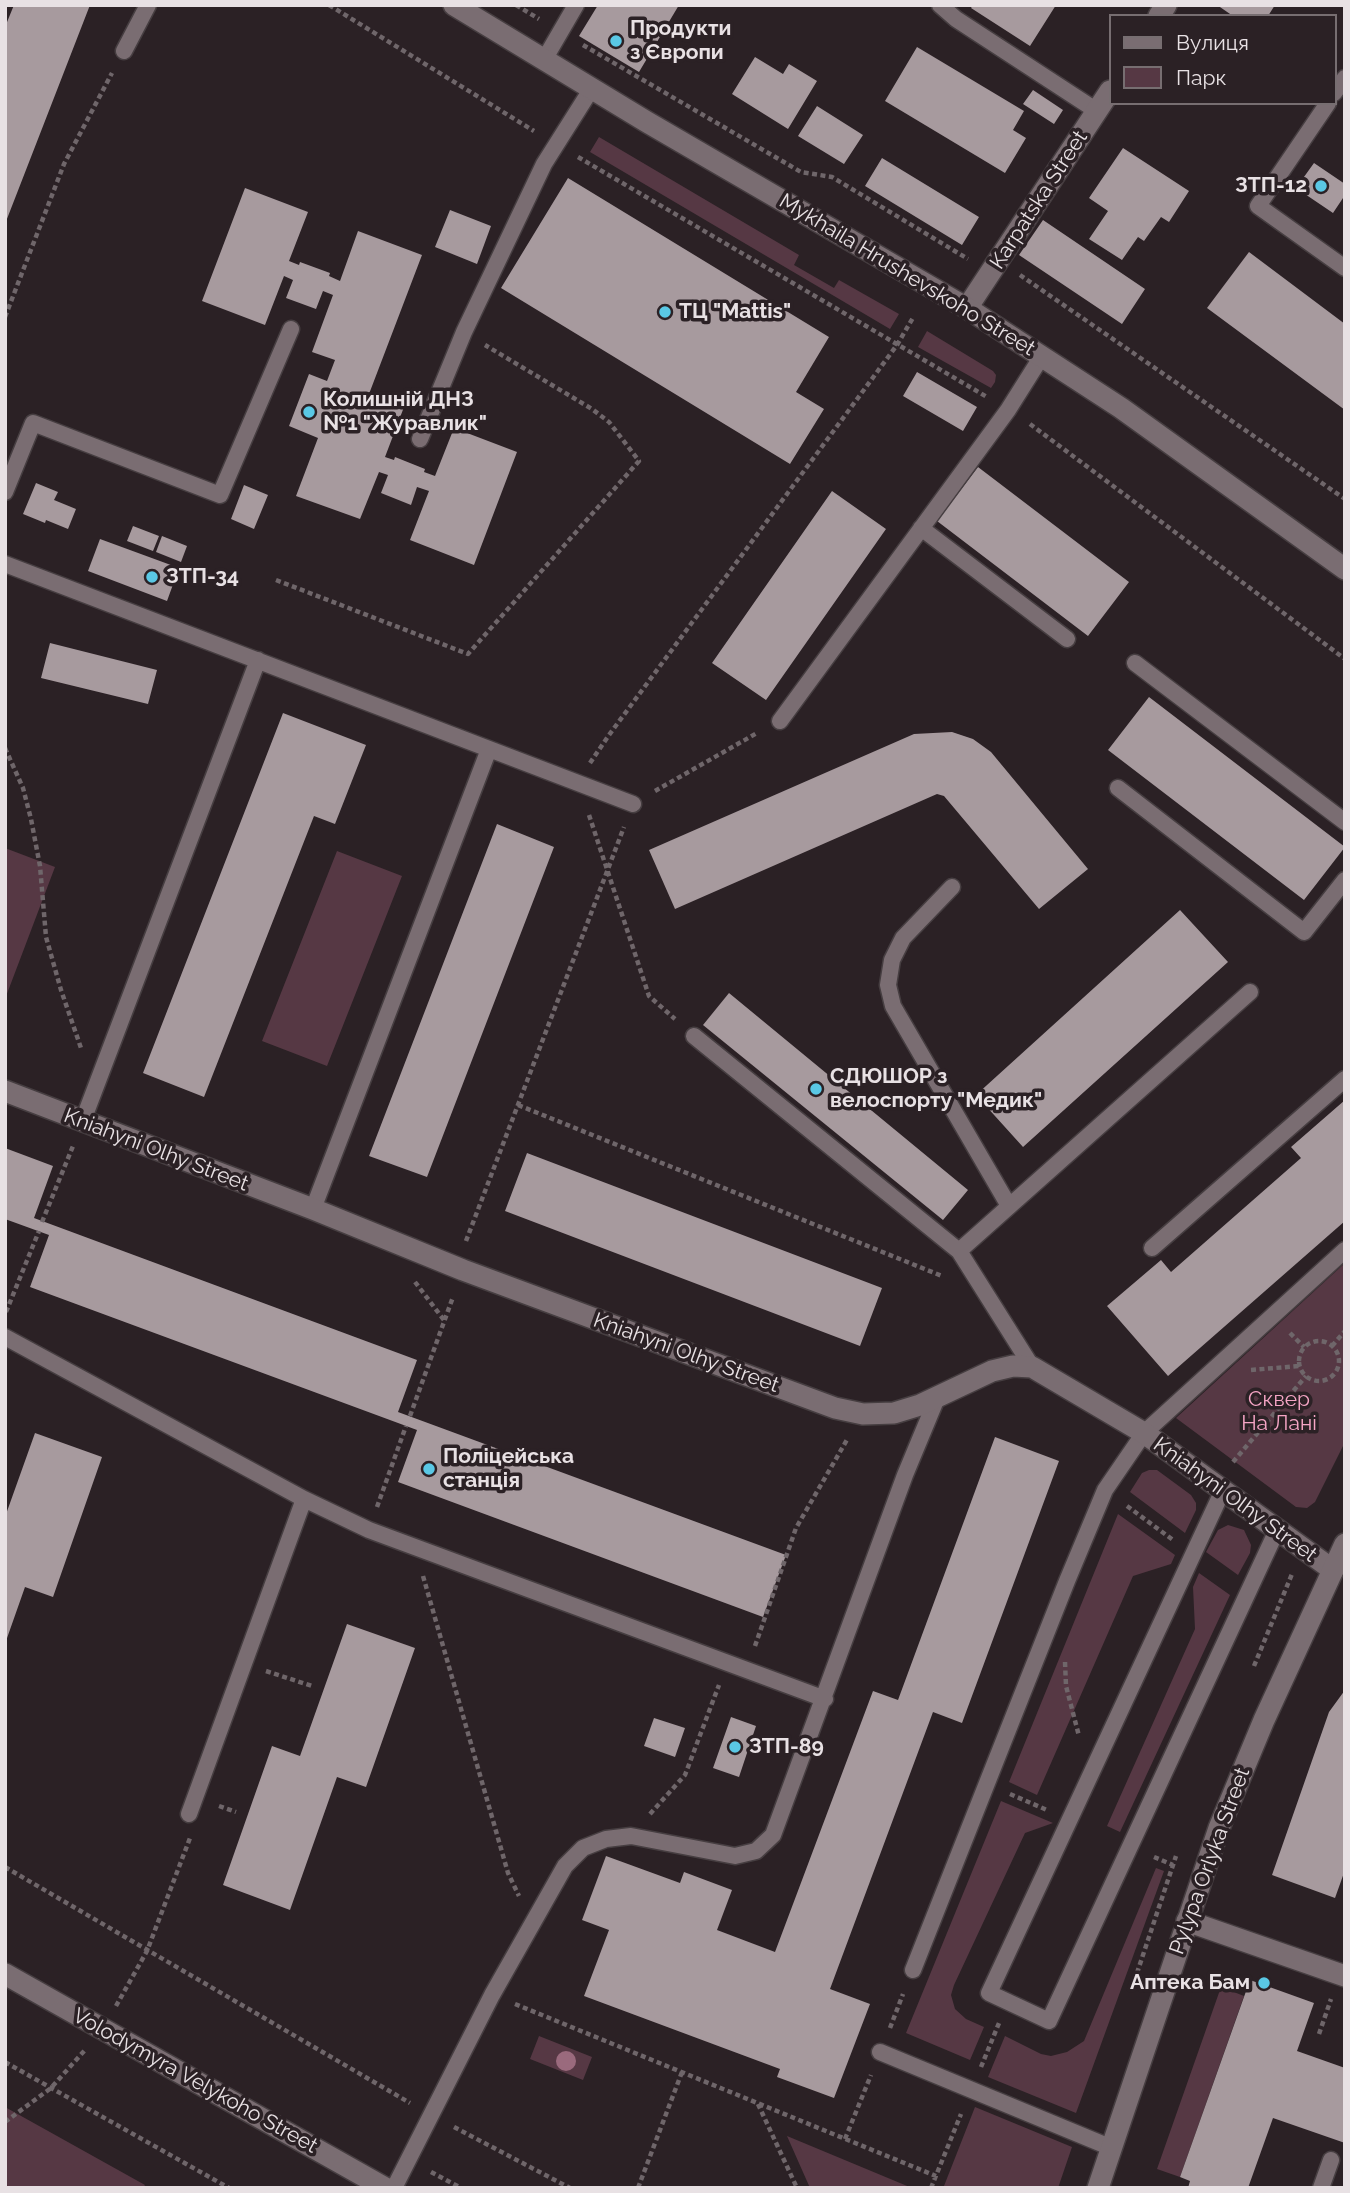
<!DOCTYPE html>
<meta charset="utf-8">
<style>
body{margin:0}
#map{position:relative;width:1350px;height:2193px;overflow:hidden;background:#2b2125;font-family:Raleway,sans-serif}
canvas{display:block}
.frame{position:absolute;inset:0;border:7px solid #e8e1e4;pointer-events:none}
.legend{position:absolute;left:1109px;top:14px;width:228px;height:91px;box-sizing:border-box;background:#2b2125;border:2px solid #776e71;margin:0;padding:9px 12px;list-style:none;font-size:21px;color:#e8e1e4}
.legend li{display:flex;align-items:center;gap:14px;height:35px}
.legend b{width:35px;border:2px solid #776e71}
</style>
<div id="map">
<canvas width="1350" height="2193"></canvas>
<div class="frame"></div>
<ul class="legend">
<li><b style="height:9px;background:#7a6d72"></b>Вулиця</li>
<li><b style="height:19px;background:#563844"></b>Парк</li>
</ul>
</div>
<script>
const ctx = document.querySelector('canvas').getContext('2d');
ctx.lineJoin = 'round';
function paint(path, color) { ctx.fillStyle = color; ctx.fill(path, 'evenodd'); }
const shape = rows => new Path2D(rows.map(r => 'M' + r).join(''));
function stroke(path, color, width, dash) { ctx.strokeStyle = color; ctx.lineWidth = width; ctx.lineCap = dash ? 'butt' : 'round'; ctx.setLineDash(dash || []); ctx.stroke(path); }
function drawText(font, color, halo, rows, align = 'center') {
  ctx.font = font + ' Raleway,sans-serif'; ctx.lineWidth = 7; ctx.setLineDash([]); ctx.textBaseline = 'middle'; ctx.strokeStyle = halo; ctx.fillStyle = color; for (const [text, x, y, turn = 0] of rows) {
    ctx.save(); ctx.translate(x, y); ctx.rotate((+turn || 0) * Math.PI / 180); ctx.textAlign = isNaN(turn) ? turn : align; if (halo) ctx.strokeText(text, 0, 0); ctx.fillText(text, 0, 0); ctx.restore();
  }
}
paint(shape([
 [599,137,799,255,794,265,834,288,839,280,899,314,890,329,590,152],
 [927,331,993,371,996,375,995,382,991,388,918,347],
 [5,848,55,867,5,999],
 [337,851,402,876,327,1066,262,1041],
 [1345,1263,1345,1442,1315,1502,1307,1508,1296,1507,1176,1418],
 [1149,1470,1157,1470,1191,1495,1196,1503,1196,1510,1185,1533,1130,1492,1142,1473],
 [1118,1514,1175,1555,1171,1564,1133,1576,1037,1795,1009,1782],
 [1228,1525,1244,1530,1251,1545,1250,1553,1238,1575,1206,1552,1218,1530],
 [1199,1573,1230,1595,1120,1832,1107,1826,1195,1629,1193,1587],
 [1001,1801,1053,1823,1025,1833,954,1985,951,1995,955,2009,966,2019,984,2027,970,2060,906,2033],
 [1156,1868,1164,1871,1076,2113,988,2077,1005,2036,1041,2054,1051,2056,1067,2052,1084,2041],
 [1221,1987,1244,1996,1180,2177,1157,2169],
 [539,2036,592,2057,583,2080,530,2059],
 [5,2107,145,2185,143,2188,5,2188],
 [975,2107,1072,2147,1058,2188,944,2186],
 [787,2136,912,2188,810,2188]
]), '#563844');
paint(shape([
 [14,5,90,5,5,224,5,27],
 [598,5,679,5,639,72,579,36],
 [973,5,1056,5,1030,46,971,8],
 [1217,5,1275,5,1268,16,1233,16],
 [917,47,1024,111,1013,130,1026,138,1005,173,885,101],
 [755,57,783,74,789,64,817,81,788,129,732,94],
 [1033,90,1063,110,1054,124,1023,104],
 [817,106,863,135,844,164,798,136],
 [1123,148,1189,191,1169,222,1161,217,1144,241,1138,237,1122,260,1089,239,1108,211,1089,198],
 [882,158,979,217,962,245,865,186],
 [1314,163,1345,184,1345,195,1333,213,1296,188],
 [568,178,829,337,796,392,824,409,790,464,501,288],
 [245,188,308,212,289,261,299,265,300,262,330,273,329,276,340,281,358,231,422,255,369,394,404,407,385,457,394,460,395,457,425,469,424,472,435,476,454,428,517,452,474,565,410,540,429,491,417,487,411,505,381,493,388,475,379,472,360,519,296,496,318,438,289,426,309,374,327,381,335,360,312,352,333,295,323,291,316,309,286,298,293,280,284,276,265,325,202,301],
 [450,210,491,226,477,264,435,247],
 [1043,220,1145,289,1122,324,1019,255],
 [1249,252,1345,324,1345,410,1207,308],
 [917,372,977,407,963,431,903,396],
 [978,467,1129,582,1088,636,937,521],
 [36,483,58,492,54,500,76,509,68,529,46,520,45,523,23,514],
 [244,485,268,495,254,529,231,519],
 [832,491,886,529,766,700,712,663],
 [133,526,159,536,153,551,127,541],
 [162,536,187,546,181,562,156,552],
 [100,539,179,568,167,601,88,571],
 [50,643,157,670,148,704,41,678],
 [1149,697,1345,847,1304,900,1108,750],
 [283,713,366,745,335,824,314,816,204,1097,143,1073],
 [952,732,973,739,991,752,1088,869,1039,909,944,796,937,794,675,909,649,850,914,734],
 [497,824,554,847,427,1177,369,1156],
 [1180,910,1228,962,1023,1147,976,1095],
 [729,993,968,1190,943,1220,703,1025],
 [1345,1100,1345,1221,1168,1376,1107,1306,1161,1260,1171,1272,1301,1158,1291,1147],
 [5,1148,53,1166,34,1218,417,1360,398,1412,786,1555,763,1617,398,1482,417,1430,30,1287,49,1235,5,1219],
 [527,1153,882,1288,860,1346,505,1211],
 [35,1433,102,1457,53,1597,25,1587,6,1641,5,1517],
 [995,1437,1059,1461,962,1723,933,1712,830,1989,870,2004,834,2098,777,2077,780,2069,584,1996,609,1930,582,1920,606,1856,680,1883,684,1872,732,1890,717,1930,775,1952,873,1691,898,1700],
 [347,1624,415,1648,366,1787,337,1777,290,1910,223,1885,272,1746,300,1756],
 [1345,1690,1345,1870,1335,1898,1272,1875,1329,1712],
 [731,1717,756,1726,739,1777,713,1768],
 [654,1718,685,1728,675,1757,644,1746],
 [1250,1980,1314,2003,1297,2051,1345,2068,1345,2143,1273,2118,1248,2188,1188,2188,1190,2181,1180,2177]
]), '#a79a9e');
const lane = shape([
 [940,5,956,19,1097,111],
 [124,51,148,5],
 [544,60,576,5],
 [1334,93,1345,78],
 [1328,103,1258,206,1345,268],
 [420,439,464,332,544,164,592,88],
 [5,492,33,423,220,495,291,329],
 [921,528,1067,639],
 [5,564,633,804],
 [1135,663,1345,822],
 [780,721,1008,410,1042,356],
 [1118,788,1304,932,1345,880],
 [952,887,903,938,892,960,888,985,893,1006,1009,1206],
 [694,1036,959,1251],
 [82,1123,258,660],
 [313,1209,489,749],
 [1152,1248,1345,1079],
 [5,1337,304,1499,369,1530,825,1699],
 [1032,1367,959,1251,1250,992],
 [1223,1490,989,1993,1049,2021,1277,1530],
 [189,1814,304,1499],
 [913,1970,1067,1581,1105,1490,1144,1433,1345,1250],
 [880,2052,1112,2148],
 [394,2188,492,1995,565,1866,583,1848,606,1839,631,1836,735,1856,756,1851,773,1835,905,1475,937,1398],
 [1321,2188,1331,2160]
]);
const street = shape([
 [1159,16,1166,5],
 [967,308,1110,91],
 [5,1091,313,1209,463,1270,835,1408,863,1414,894,1413,920,1405,992,1371,1013,1366,1032,1367,1144,1433,1333,1570],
 [1187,1921,1345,1976]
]);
const secondary = shape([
 [454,5,647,122,967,308,1121,408,1345,569],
 [5,1974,385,2188],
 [1098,2188,1219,1828,1264,1720,1345,1544]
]);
stroke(lane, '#463e41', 19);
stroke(street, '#463e41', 24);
stroke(secondary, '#463e41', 24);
stroke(shape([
 [329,5,534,131],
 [516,5,539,19],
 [583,45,801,172,832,177,968,259],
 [578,157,987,397],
 [1020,275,1345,499],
 [5,317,64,164,112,73],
 [1030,424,1345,659],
 [276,580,468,654,639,461,609,422,592,409,485,345],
 [5,748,23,788,31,819,40,866,46,937,61,990,82,1051],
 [590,763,609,735,897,345,914,316],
 [655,791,757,733],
 [589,815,649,996,675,1019],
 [518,1105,942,1276],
 [42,1222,73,1146],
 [466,1241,624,827],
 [415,1282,444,1320],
 [6,1312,39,1231],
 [1290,1333,1304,1347],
 '1299 1361a20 20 0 1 1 40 0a20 20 0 1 1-40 0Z',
 [1332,1346,1345,1331],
 [1251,1370,1299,1366],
 [410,1416,453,1297],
 [1233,1462,1306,1376],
 [1127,1506,1173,1540],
 [377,1507,406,1426],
 [423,1576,508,1873,519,1896],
 [755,1646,796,1528,848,1438],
 [1065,1662,1066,1686,1079,1736],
 [1254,1666,1292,1574],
 [266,1671,312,1686],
 [1010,1794,1047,1810],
 [219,1806,236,1812],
 [650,1814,685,1775,719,1685],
 [1154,1857,1173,1865],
 [5,1867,410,2103],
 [1137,1973,1176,1856],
 [515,2004,936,2176],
 [116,2006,147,1951,190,1838],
 [890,2028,903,1994],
 [1319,2034,1331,1999],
 [5,2062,229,2188],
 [981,2067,999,2023],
 [758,2104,797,2188],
 [5,2122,51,2088,85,2050],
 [454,2127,570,2188],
 [845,2139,871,2075],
 [431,2172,461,2188],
 [638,2188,682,2072],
 [931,2188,961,2114]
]), '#6f666a', 4.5, [5, 3.5]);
stroke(lane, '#7a6d72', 16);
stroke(street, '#7a6d72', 21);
stroke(secondary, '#7a6d72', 21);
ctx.fillStyle = '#9a6a7d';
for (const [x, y] of [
 [566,2061]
]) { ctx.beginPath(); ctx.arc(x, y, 10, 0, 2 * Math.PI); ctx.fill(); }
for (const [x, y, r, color] of [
 [616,41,7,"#5ac8e5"],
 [1321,186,7,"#5ac8e5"],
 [665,312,7,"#5ac8e5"],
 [309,412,7,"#5ac8e5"],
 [152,577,7,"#5ac8e5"],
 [816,1089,7,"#5ac8e5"],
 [429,1469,7,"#5ac8e5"],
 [735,1747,7,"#5ac8e5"],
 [1264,1983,7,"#5ac8e5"]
]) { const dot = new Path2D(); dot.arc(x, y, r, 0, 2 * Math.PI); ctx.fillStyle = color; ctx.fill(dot); stroke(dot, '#2b2125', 2.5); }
drawText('bold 21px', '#e8e1e4', '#2b2125', [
 ["Продукти",630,29],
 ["з Європи",630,53],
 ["ЗТП-12",1307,186,"right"],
 ["ТЦ \"Mattis\"",679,312],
 ["Колишній ДНЗ",323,400],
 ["№1 \"Журавлик\"",323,424],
 ["ЗТП-34",166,577],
 ["СДЮШОР з",830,1077],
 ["велоспорту \"Медик\"",830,1101],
 ["Поліцейська",443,1457],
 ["станція",443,1481],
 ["ЗТП-89",749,1747],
 ["Аптека Бам",1250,1983,"right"]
], 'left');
drawText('21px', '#e8e1e4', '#2b2125', [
 ["Karpatska Street",1039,200,-57],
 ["Mykhaila Hrushevskoho Street",907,275,31],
 ["Kniahyni Olhy Street",156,1150,21],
 ["Kniahyni Olhy Street",686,1353,20],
 ["Kniahyni Olhy Street",1235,1500,36],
 ["Pylypa Orlyka Street",1210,1861,-70],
 ["Volodymyra Velykoho Street",195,2081,29]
]);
drawText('21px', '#f5a5c5', '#2b2125', [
 ["Сквер",1279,1400],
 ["На Лані",1279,1424]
]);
</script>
